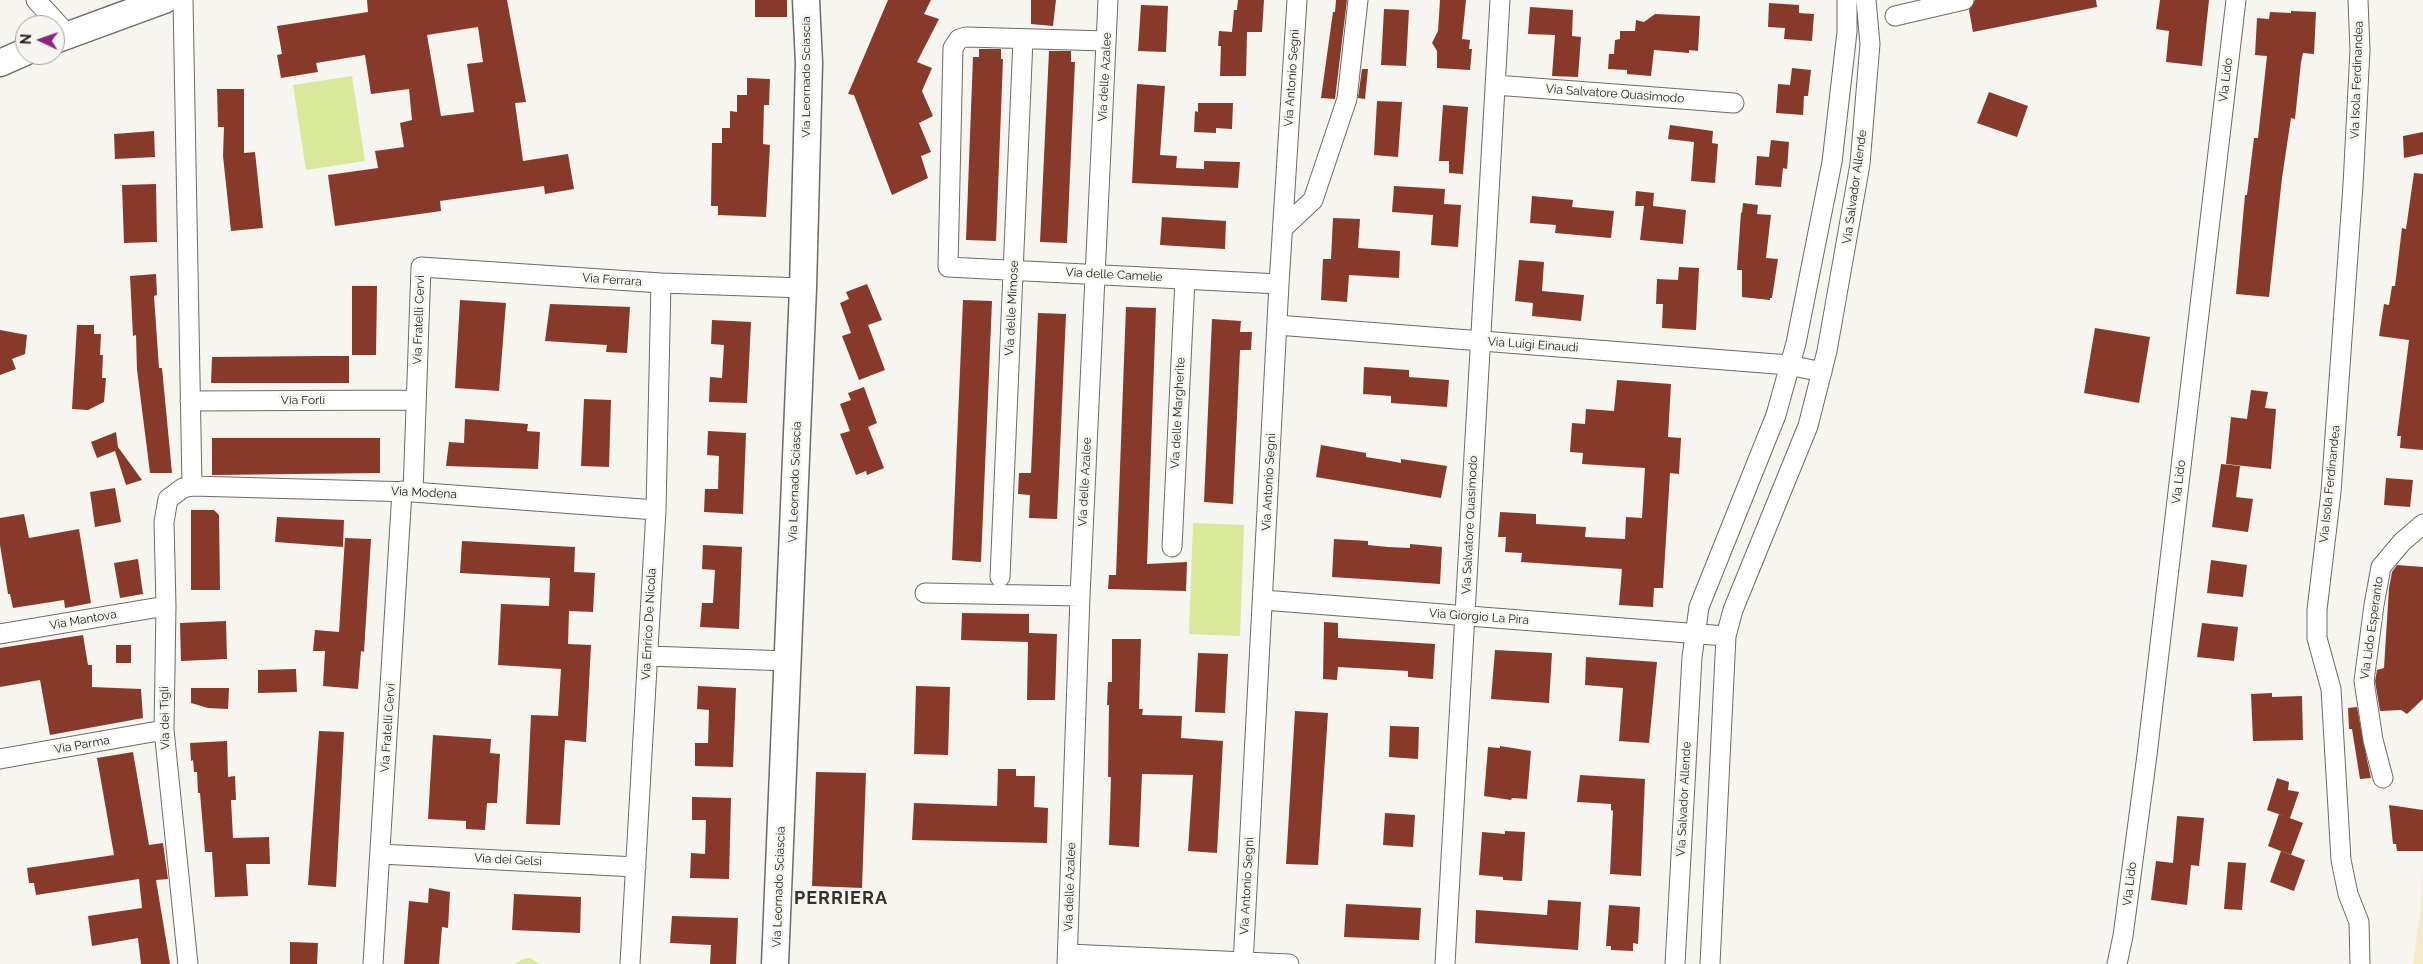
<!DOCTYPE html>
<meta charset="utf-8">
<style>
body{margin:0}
#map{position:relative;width:2423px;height:964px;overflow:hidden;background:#f6f5ef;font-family:Raleway,sans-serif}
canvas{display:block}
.north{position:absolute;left:15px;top:15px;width:50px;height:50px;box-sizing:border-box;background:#f6f5ef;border:1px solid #a2a19d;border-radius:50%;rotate:273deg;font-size:14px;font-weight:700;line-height:20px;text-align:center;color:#252422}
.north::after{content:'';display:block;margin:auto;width:18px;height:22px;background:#902182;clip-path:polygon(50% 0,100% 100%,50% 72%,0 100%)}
</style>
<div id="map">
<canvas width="2423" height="964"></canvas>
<div class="north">N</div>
</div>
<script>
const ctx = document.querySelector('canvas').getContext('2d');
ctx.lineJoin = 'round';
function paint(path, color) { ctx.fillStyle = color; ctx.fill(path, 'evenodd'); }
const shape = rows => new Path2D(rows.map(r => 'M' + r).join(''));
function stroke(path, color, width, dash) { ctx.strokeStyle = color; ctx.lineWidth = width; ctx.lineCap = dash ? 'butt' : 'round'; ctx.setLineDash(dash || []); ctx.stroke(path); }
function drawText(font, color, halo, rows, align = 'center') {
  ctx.font = font + ' Raleway,sans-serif'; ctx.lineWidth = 5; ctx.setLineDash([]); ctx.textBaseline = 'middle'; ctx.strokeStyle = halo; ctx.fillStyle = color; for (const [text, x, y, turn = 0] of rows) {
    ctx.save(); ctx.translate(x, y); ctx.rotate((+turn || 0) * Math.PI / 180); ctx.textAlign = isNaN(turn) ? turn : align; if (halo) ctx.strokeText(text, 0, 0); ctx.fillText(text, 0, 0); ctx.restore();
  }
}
paint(shape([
 [352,76,365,161,306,170,293,85],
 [1193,523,1244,525,1240,636,1189,634],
 [530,958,540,964,515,964,523,959]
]), '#d9e89b');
paint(shape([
 [2423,872,2423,964,2413,964,2419,920]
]), '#f5ebc6');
paint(shape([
 [367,0,507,0,526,102,515,103,523,161,568,154,574,189,545,194,544,186,440,201,441,211,335,226,328,175,378,168,375,151,404,147,400,123,412,120,409,89,371,94,365,55,316,63,318,72,281,78,277,55,282,54,277,26,368,12],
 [478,27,483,62,467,64,474,112,441,116,427,35],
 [755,0,787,0,787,17,755,17],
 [888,0,931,0,924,14,939,19,917,62,932,68,922,91,933,116,919,123,931,152,921,156,928,178,892,195,854,95,848,94],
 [1031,0,1056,0,1053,26,1031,24],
 [1238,0,1264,0,1262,32,1247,32,1246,76,1220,76,1221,46,1218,46,1219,31,1232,32,1234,10,1237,10],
 [1336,0,1347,0,1335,99,1321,98,1333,12,1335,12],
 [1440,0,1466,0,1462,39,1470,40,1469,49,1472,49,1470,70,1437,68,1437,51,1432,43,1438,31],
 [1975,0,2096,0,2097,7,1973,32,1969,10],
 [2160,0,2209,0,2202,66,2166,62,2169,31,2156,29],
 [1769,3,1799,5,1799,13,1814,14,1812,41,1784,39,1785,28,1768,27],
 [1141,5,1168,6,1166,52,1138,51],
 [1530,7,1573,10,1572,36,1581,37,1578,77,1552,76,1555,35,1528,34],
 [1384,9,1409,10,1406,66,1381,65],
 [2291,11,2316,12,2314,54,2303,53,2301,62,2295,119,2291,118,2282,178,2269,297,2236,294,2245,195,2247,195,2254,138,2258,138,2267,56,2255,55,2257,18,2269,19,2270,12,2291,13],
 [1655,14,1700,16,1698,51,1689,50,1689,53,1654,50,1651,76,1627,74,1627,70,1608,69,1609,54,1614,54,1615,40,1620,39,1620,31,1635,31,1636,20,1644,22],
 [979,49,1001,49,1001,59,1003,59,996,241,966,240,973,57,979,57],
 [1049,51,1071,51,1071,62,1075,62,1067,243,1040,242],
 [1792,68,1811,70,1808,96,1804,96,1803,115,1776,113,1778,84,1790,85],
 [1362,69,1368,69,1365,99,1358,98],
 [747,78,770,79,769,105,764,105,763,144,770,145,766,217,718,215,718,206,711,206,712,143,722,143,722,128,730,128,730,111,737,112,737,95,747,95],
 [1137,84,1165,86,1160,155,1177,156,1176,168,1204,169,1204,161,1240,162,1238,188,1132,183],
 [217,89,244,89,244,153,255,152,263,228,231,231,223,156,224,127,218,127],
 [1989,92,2028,106,2017,137,1977,123],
 [1377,101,1402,102,1398,157,1374,155],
 [1198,103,1233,103,1232,129,1216,128,1216,133,1194,132,1195,111,1198,112],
 [1443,105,1468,107,1463,174,1449,173,1449,161,1439,161],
 [1670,125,1713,131,1712,143,1718,144,1715,183,1691,181,1694,142,1668,139],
 [154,131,155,157,115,159,114,134],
 [2423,132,2423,154,2404,158,2403,136],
 [1771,140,1789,142,1787,169,1783,168,1781,187,1755,185,1757,156,1769,157],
 [2414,173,2423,174,2423,450,2400,448,2401,436,2397,436,2409,340,2379,336,2384,304,2389,305,2392,286,2395,286,2402,228,2406,229],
 [156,184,157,242,124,243,122,185],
 [1394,186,1445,189,1444,204,1461,205,1458,247,1431,245,1433,215,1392,212],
 [1636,191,1654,193,1653,206,1686,210,1683,244,1640,240,1644,206,1635,206],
 [1532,196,1573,200,1572,207,1614,211,1611,238,1555,233,1556,225,1530,223],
 [1743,203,1758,205,1757,214,1771,215,1766,258,1778,259,1772,298,1770,298,1770,300,1742,297,1742,270,1737,270,1741,212,1742,213],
 [1162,217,1226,221,1225,249,1160,245],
 [1333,218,1360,219,1358,248,1400,251,1399,278,1349,275,1347,302,1321,300,1323,259,1331,259],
 [1519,260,1544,262,1542,291,1584,295,1581,321,1532,316,1533,303,1515,301],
 [1679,267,1699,268,1696,330,1662,328,1663,304,1656,304,1657,279,1678,280],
 [156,274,157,295,154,296,159,368,162,368,172,473,150,473,137,370,136,335,133,336,130,276],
 [867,284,882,320,868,325,885,370,859,380,842,336,851,333,840,303,849,299,846,292],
 [352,286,377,286,376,355,352,355],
 [460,300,506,303,499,391,455,388],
 [963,300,992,301,981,562,952,560],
 [550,304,630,307,627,353,606,352,607,345,545,341],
 [1126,307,1156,308,1147,564,1187,562,1186,591,1108,589,1109,575,1116,575],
 [1038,313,1066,314,1057,519,1029,518,1030,495,1018,494,1019,473,1031,473],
 [1212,319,1241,321,1240,332,1252,332,1251,350,1240,350,1233,504,1204,502],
 [712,320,751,322,747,403,709,402,710,377,722,378,724,345,711,344],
 [77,325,94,325,94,334,101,334,100,355,103,355,102,378,106,378,104,402,88,410,72,409],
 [2095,328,2150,337,2139,403,2084,393],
 [0,330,27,335,25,354,12,359,16,369,0,375],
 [320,356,349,356,349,383,211,383,212,357],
 [1364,367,1409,370,1409,377,1449,380,1447,407,1391,403,1391,396,1363,394],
 [1617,380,1671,384,1668,437,1681,438,1679,474,1670,473,1663,588,1654,588,1653,607,1619,605,1622,569,1521,562,1522,553,1505,552,1506,537,1498,537,1500,512,1536,514,1536,524,1586,527,1585,537,1625,539,1626,517,1642,518,1645,468,1582,464,1583,453,1570,452,1572,423,1585,424,1586,409,1614,411],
 [864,387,877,423,868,427,884,468,867,475,866,471,856,475,840,434,850,431,840,404,851,400,848,393],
 [2251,390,2268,392,2265,408,2276,409,2271,469,2226,464,2231,417,2247,419],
 [584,399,611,400,609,467,581,466],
 [465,419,528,424,527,431,540,432,538,469,446,466,449,442,464,443],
 [708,431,746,433,743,514,704,512,705,489,718,489,719,456,707,455],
 [116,432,118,447,142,480,126,485,115,451,97,458,91,442],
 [212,438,380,438,380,473,212,475],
 [1321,445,1366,453,1366,457,1385,460,1401,463,1401,459,1447,466,1441,498,1316,477],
 [2221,464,2240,466,2236,497,2253,499,2248,532,2212,527],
 [2386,478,2413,480,2410,507,2384,505],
 [115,488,121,522,95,527,90,492],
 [191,510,214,510,219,515,220,590,191,590],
 [24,514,29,538,79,529,91,603,65,608,64,600,13,608,10,594,8,594,0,545,0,518],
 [277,517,344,520,343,547,275,542],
 [345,538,371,539,364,652,361,651,358,689,323,686,325,651,313,651,315,630,339,632],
 [1334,539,1368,541,1368,545,1388,547,1410,548,1410,544,1442,547,1440,584,1332,577],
 [462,541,575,547,574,572,595,573,593,612,569,611,568,644,591,645,586,742,565,740,560,825,526,824,531,715,558,716,561,669,498,665,501,604,549,606,550,578,460,573],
 [703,545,742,547,739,629,700,627,702,603,713,603,715,570,702,569],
 [138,559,143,594,120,598,114,563],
 [2211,560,2247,565,2243,597,2207,593],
 [2397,565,2423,567,2423,699,2407,714,2401,710,2380,711,2375,681,2377,670,2384,668,2389,588,2392,572],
 [962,613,1029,614,1029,633,1057,634,1055,700,1027,700,1028,642,961,640],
 [226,621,227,659,181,661,180,623],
 [1324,622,1338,623,1338,638,1435,644,1433,679,1408,677,1408,671,1338,667,1337,680,1323,679],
 [2202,623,2238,627,2234,661,2197,657],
 [83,635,88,665,92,665,92,687,141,689,143,718,50,735,40,680,0,687,0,648],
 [1112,639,1141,639,1139,709,1143,709,1142,715,1182,716,1181,738,1223,741,1217,853,1188,851,1193,775,1142,774,1139,847,1109,845,1111,777,1108,777,1109,705,1107,705,1108,682,1112,682],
 [116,645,131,645,131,663,116,663],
 [1495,650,1552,653,1549,703,1491,699],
 [1198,653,1228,654,1225,713,1195,712],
 [1586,657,1657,662,1649,743,1619,741,1623,688,1585,685],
 [296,669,297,692,258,693,258,670],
 [698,686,736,688,733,767,695,766,695,743,708,743,709,710,697,709],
 [916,686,950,687,948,755,914,754],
 [191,688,229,688,228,709,208,708,191,703],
 [2272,693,2272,697,2302,696,2303,740,2253,741,2251,694],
 [2357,707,2367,760,2361,761,2367,760,2371,778,2360,779,2352,729,2349,729,2348,708],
 [1295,711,1328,713,1318,865,1286,864],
 [1390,726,1419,727,1418,759,1389,757],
 [319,731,344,732,336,887,308,885],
 [433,735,491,739,490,753,500,754,497,803,487,803,485,830,466,829,466,821,428,819],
 [227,741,228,777,235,776,236,800,231,800,233,838,269,837,270,864,246,864,248,896,215,897,212,852,205,852,200,793,198,793,197,772,194,772,193,760,191,761,190,743],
 [1500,746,1531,751,1527,799,1512,798,1511,800,1484,796,1488,747,1500,748],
 [133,752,149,845,163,843,168,879,156,880,170,964,141,964,138,938,92,946,88,916,142,908,139,879,36,895,34,883,29,883,27,868,114,855,97,758],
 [998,769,1016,769,1016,776,1035,776,1034,807,1048,808,1047,843,912,840,914,803,997,806],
 [816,772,866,773,862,888,812,886],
 [1580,775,1645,779,1641,876,1610,874,1613,811,1611,810,1611,804,1577,802],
 [2277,778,2289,782,2288,790,2299,792,2290,818,2267,810],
 [692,797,731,798,729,879,690,878,691,853,705,854,706,820,692,820],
 [2389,805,2423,810,2423,851,2397,851,2396,844,2393,844],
 [1385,813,1415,815,1413,847,1383,845],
 [2279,814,2303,823,2291,855,2268,846],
 [2177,816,2204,818,2199,866,2191,865,2187,905,2151,900,2156,861,2173,863],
 [1505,831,1525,832,1522,881,1503,880,1503,877,1479,875,1482,832,1505,834],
 [2281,851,2305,860,2294,891,2270,882],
 [2228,862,2246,863,2242,910,2224,909],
 [429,888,450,892,448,928,442,927,439,964,404,964,409,901,428,903],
 [514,894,581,897,580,933,512,930],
 [1548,900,1581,902,1578,950,1475,943,1476,910,1547,915],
 [1346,904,1421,908,1419,940,1344,937],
 [1609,905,1640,907,1638,944,1633,943,1633,951,1611,950,1611,946,1606,946],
 [672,916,738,918,736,964,710,964,711,945,670,943],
 [290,942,318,943,317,964,290,964]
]), '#883a2a');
const street = shape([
 [36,0,67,34],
 [183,0,192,486],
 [2358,0,2360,50,2353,185,2331,492,2317,610,2317,638,2331,689,2341,860,2348,894,2359,922,2360,964],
 [1895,16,1964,0],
 [1106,41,966,37,959,39,953,48,948,267,1279,284],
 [1495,85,1734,103],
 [1283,228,1313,200,1347,99,1358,0],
 [1277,325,1789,365,1822,372],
 [190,401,416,400],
 [413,492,421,267,661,283,803,288],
 [1172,547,1185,279],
 [1000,577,1023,39],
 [925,593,1080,596],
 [1263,600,1726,636],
 [0,634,166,606],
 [648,656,788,661],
 [0,759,164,730],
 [2383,778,2373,740,2364,681,2374,605,2381,567,2402,542,2423,524],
 [380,854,636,867],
 [1068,954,1289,964],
 [188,964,164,730,166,606,164,522,168,499,183,488,192,486,413,492,656,510],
 [373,964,402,491],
 [630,964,656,510,661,283],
 [1067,964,1080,596,1108,0],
 [1243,964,1279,284,1297,0],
 [1445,964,1500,0],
 [1675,964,1692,657,1699,607,1776,415,1796,343,1832,162,1847,32,1847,0],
 [1710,964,1726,636,1733,610,1808,426,1827,351,1860,164,1870,44,1866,0],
 [2117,964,2123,936,2147,755,2236,0]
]);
const secondary = shape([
 [55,40,164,0],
 [0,63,25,52],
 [775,964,803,288,809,63,806,0]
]);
stroke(street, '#6c6b66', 21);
stroke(secondary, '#6c6b66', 29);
stroke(street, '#fff', 19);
stroke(secondary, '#fff', 26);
drawText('12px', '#252422', '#f6f5ef', [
 ["Via Leornado Sciascia",806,77,-90],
 ["Via delle Azalee",1105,77,-87],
 ["Via Antonio Segni",1292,78,-86],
 ["Via Lido",2226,80,-83],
 ["Via Isola Ferdinandea",2357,80,-88],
 ["Via Salvatore Quasimodo",1615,94,4],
 ["Via Salvador Allende",1855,187,-82],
 ["Via delle Camelie",1114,275,3],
 ["Via Ferrara",612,280,4],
 ["Via delle Mimose",1012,308,-87],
 ["Via Fratelli Cervi",419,320,-88],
 ["Via Luigi Einaudi",1533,345,4],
 ["Via Forlì",303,400],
 ["Via delle Margherite",1178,413,-87],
 ["Via Leornado Sciascia",795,482,-88],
 ["Via delle Azalee",1085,482,-87],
 ["Via Antonio Segni",1269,482,-87],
 ["Via Lido",2179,482,-83],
 ["Via Isola Ferdinandea",2330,484,-84],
 ["Via Modena",424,493,3],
 ["Via Salvatore Quasimodo",1470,525,-87],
 ["Via Giorgio La Pira",1479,617,4],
 ["Via Mantova",83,620,-10],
 ["Via Enrico De Nicola",649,624,-87],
 ["Via Lido Esperanto",2372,628,-82],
 ["Via dei Tigli",165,718,-91],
 ["Via Fratelli Cervi",388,728,-86],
 ["Via Parma",82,745,-10],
 ["Via Salvador Allende",1684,799,-87],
 ["Via dei Gelsi",508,860,3],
 ["Via Lido",2130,884,-83],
 ["Via Antonio Segni",1247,886,-87],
 ["Via Leornado Sciascia",779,887,-88],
 ["Via delle Azalee",1070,887,-88]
]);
ctx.letterSpacing = '1px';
drawText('bold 18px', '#32312d', '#f6f5ef', [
 ["PERRIERA",841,899]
]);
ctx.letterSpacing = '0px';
</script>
